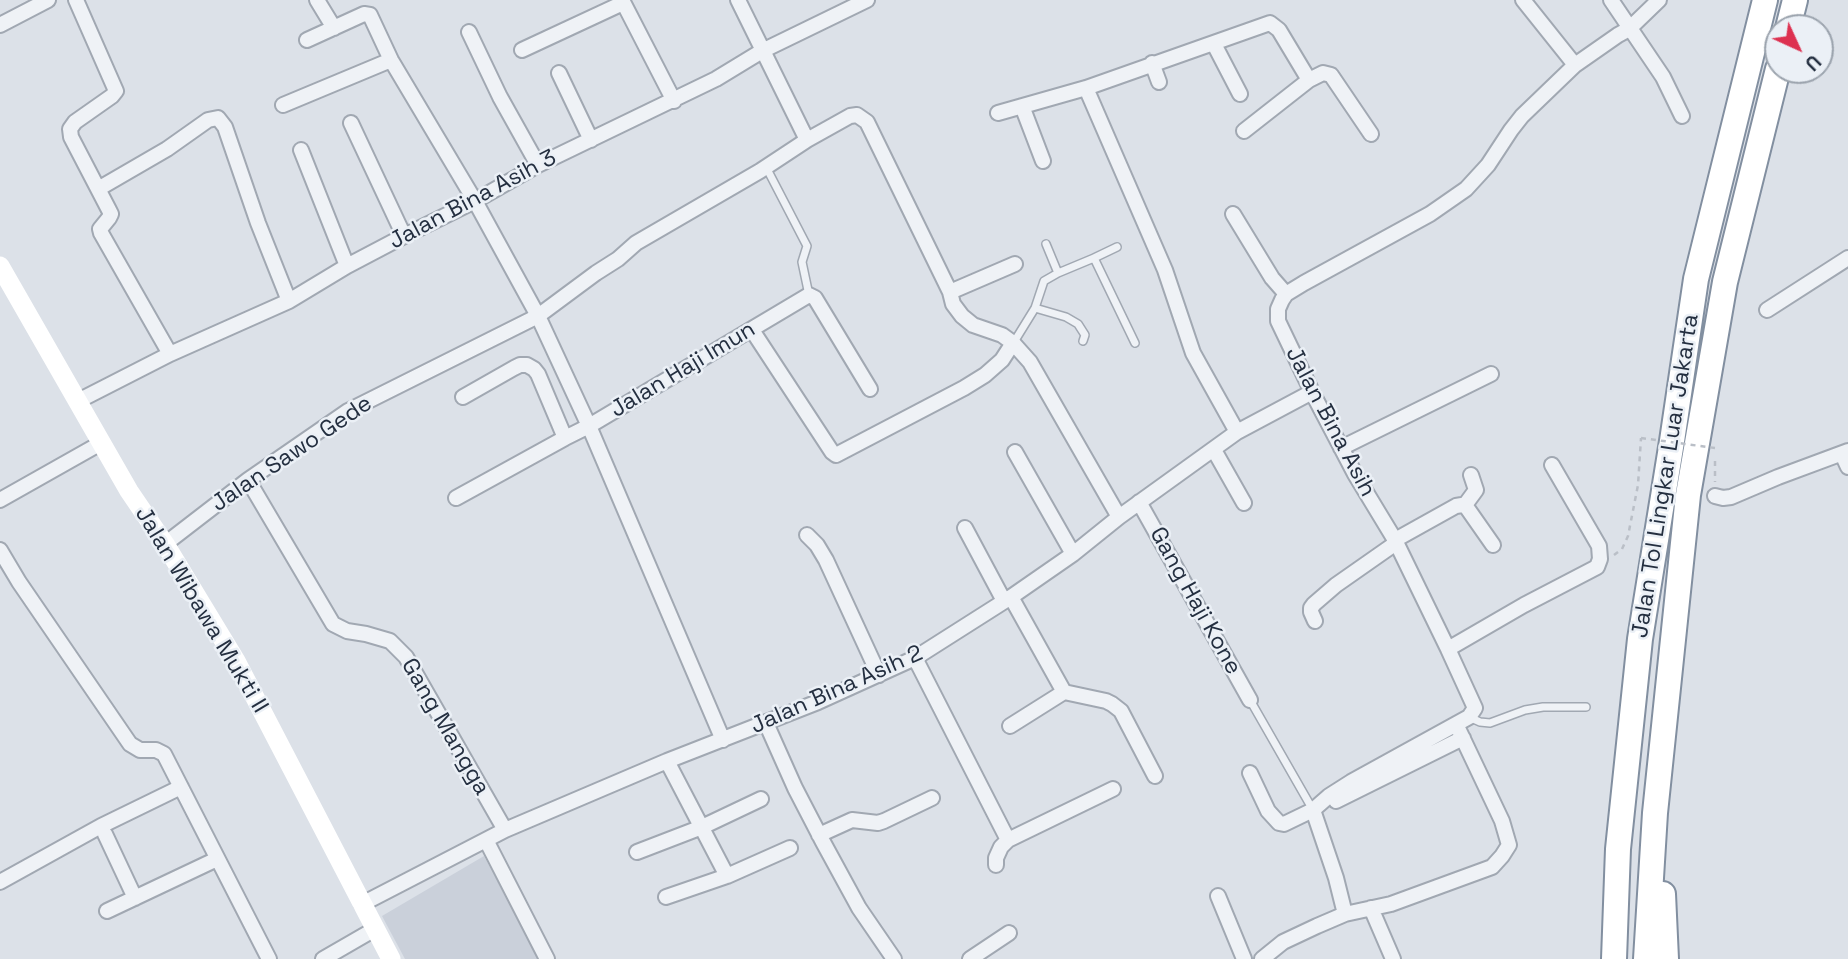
<!DOCTYPE html>
<style>
body{margin:0}
#map{position:relative;width:1848px;height:959px;overflow:hidden;background:#dce1e8;font-family:"Space Grotesk",sans-serif}
canvas{display:block}
.north{position:absolute;left:1764px;top:14px;width:70px;height:70px;box-sizing:border-box;background:#ebf0f6;border:2px solid #9ba3ad;border-radius:50%;rotate:135deg;font-size:19px;font-weight:700;line-height:28px;text-align:center;color:#242f40}
.north::after{content:'';display:block;margin:auto;width:24px;height:32px;background:#dd3150;clip-path:polygon(50% 0,100% 100%,50% 72%,0 100%)}
</style>
<div id="map">
<canvas width="1848" height="959"></canvas>
<div class="north">U</div>
</div>
<script>
const ctx = document.querySelector('canvas').getContext('2d');
ctx.lineJoin = 'round';
function paint(path, color) { ctx.fillStyle = color; ctx.fill(path, 'evenodd'); }
const shape = rows => new Path2D(rows.map(r => 'M' + r).join(''));
function stroke(path, color, width, dash) { ctx.strokeStyle = color; ctx.lineWidth = width; ctx.lineCap = dash ? 'butt' : 'round'; ctx.setLineDash(dash || []); ctx.stroke(path); }
function drawText(font, color, halo, rows, align = 'center') {
  ctx.font = font + ' "Space Grotesk",sans-serif'; ctx.lineWidth = 5; ctx.setLineDash([]); ctx.textBaseline = 'middle'; ctx.strokeStyle = halo; ctx.fillStyle = color; for (const [text, x, y, turn = 0] of rows) {
    ctx.save(); ctx.translate(x, y); ctx.rotate((+turn || 0) * Math.PI / 180); ctx.textAlign = isNaN(turn) ? turn : align; if (halo) ctx.strokeText(text, 0, 0); ctx.fillText(text, 0, 0); ctx.restore();
  }
}
paint(shape([
 [484,856,539,959,405,959,382,916]
]), '#cad0da');
const lane = shape([
 [766,167,807,246,802,262,809,295],
 [1046,244,1058,273],
 [1094,258,1117,247],
 [1035,308,1066,317,1078,324,1085,335,1083,341],
 [1014,342,1035,308,1044,281,1058,273,1094,258,1135,343],
 [1250,700,1313,810],
 [1469,717,1480,722,1490,723,1525,710,1543,707,1586,707]
]);
const street = shape([
 [76,0,116,91,112,96,75,122,70,129,71,137,109,210,111,214,109,218,100,229,101,233,170,354],
 [317,0,334,28],
 [622,0,674,101],
 [738,0,807,140],
 [1523,0,1575,65],
 [1611,0,1663,77,1682,116],
 [0,25,48,0],
 [469,32,500,97,538,165],
 [307,40,364,14,370,15,391,60,475,201,538,316,589,426,723,740],
 [1214,44,1240,94],
 [522,50,623,3],
 [1152,63,1159,82],
 [559,73,591,140],
 [1086,88,1165,270,1193,353,1237,432],
 [283,105,391,60],
 [1022,106,1043,161],
 [998,113,1086,88,1270,23,1279,30,1309,80,1323,73,1331,75,1371,134],
 [351,123,404,236],
 [1244,131,1309,80],
 [301,150,347,266],
 [98,189,167,149,208,120,218,118,225,127,258,223,289,301],
 [1233,214,1272,278,1286,294],
 [950,292,1015,264],
 [1767,310,1848,258],
 [752,330,832,452,836,455,964,388,985,375,1002,360,1013,343],
 [463,397,514,368,520,365,527,365,534,369,538,374,565,438],
 [78,401,170,354,289,301,347,266,404,236,475,201,538,165,716,79,762,51,867,0],
 [1341,448,1491,374],
 [1214,450,1244,503],
 [1015,452,1073,554],
 [1842,454,1848,467],
 [248,480,333,624,347,631,366,634,390,641,406,657,505,830],
 [1715,496,1723,498,1731,497,1778,477,1848,451],
 [456,498,565,438,589,426,809,295,815,298,870,389],
 [0,500,101,443],
 [1139,502,1250,700],
 [1465,505,1476,490,1471,475],
 [965,528,1004,601],
 [807,535,817,545,826,560,879,675],
 [1395,540,1456,506,1462,505,1465,505,1493,545],
 [165,544,248,480,348,411,538,316,596,273,618,259,636,243,760,171,807,140,850,116,857,115,867,122,950,292,953,304,962,316,973,325,1002,335,1013,343,1030,362,1119,517],
 [0,550,19,582,130,744,140,750,156,750,164,754,269,959],
 [1011,597,1064,692,1106,701,1112,704,1121,711,1155,776],
 [1315,621,1311,612,1311,608,1314,604,1336,585,1396,543],
 [1448,649,1524,605,1597,567,1600,559,1599,546,1552,465],
 [915,658,1008,840],
 [766,723,795,788,823,842,859,908,894,959],
 [1010,726,1064,692],
 [667,761,727,876],
 [1250,773,1268,811,1279,823,1284,824,1313,810,1329,796,1351,782,1469,717,1475,708,1448,649,1395,540,1355,474,1312,392,1278,321,1278,309,1282,300,1286,294,1304,283,1430,214,1466,189,1488,165,1511,130,1522,116,1575,65,1618,35,1629,29,1659,0],
 [1336,801,1463,738],
 [1313,810,1336,878,1345,914],
 [105,834,135,898],
 [819,835,852,820,878,823,884,821,932,798],
 [486,840,547,959],
 [637,852,702,827,761,799],
 [996,865,996,858,1001,847,1008,840,1113,789],
 [0,882,101,826,181,787],
 [1218,896,1244,959],
 [666,897,727,876,790,848],
 [362,904,505,830,667,761,818,702,915,658,1011,597,1073,554,1119,517,1237,432,1312,392],
 [1371,908,1393,959],
 [107,911,217,859],
 [323,959,375,929],
 [970,959,1009,933],
 [1262,959,1283,942,1317,926,1345,914,1391,904,1492,867,1502,856,1509,845,1502,821,1456,724]
]);
const highway = shape([
 [1788,28,1795,0],
 [1663,894,1666,959],
 [1614,959,1618,849,1640,639,1672,441,1696,279,1765,0],
 [1646,959,1655,813,1688,495,1725,282,1778,69]
]);
stroke(lane, '#a1a8b2', 10);
stroke(street, '#a1a8b2', 18);
stroke(highway, '#828fa0', 28);
stroke(shape([
 [1715,461,1715,482],
 [1614,555,1622,549,1628,536,1638,485,1641,438]
]), '#babfc7', 2.5, [5, 5]);
stroke(lane, '#eff2f6', 7);
stroke(street, '#eff2f6', 14);
stroke(shape([
 [0,266,129,491,165,544,236,661,391,959]
]), '#fff', 19);
stroke(highway, '#fff', 24);
stroke(shape([
 [1641,438,1715,448]
]), '#babfc7', 2.5, [5, 5]);
drawText('23px', '#242f40', '#ebf0f6', [
 ["Jalan Bina Asih 3",473,200,-28],
 ["Jalan Haji Imun",683,370,-31],
 ["Jalan Bina Asih",1330,422,62],
 ["Jalan Sawo Gede",292,454,-34],
 ["Jalan Tol Lingkar Luar Jakarta",1666,476,-81],
 ["Gang Haji Kone",1195,601,61],
 ["Jalan Wibawa Mukti II",201,610,59],
 ["Jalan Bina Asih 2",837,690,-24],
 ["Gang Mangga",445,727,60]
]);
</script>
